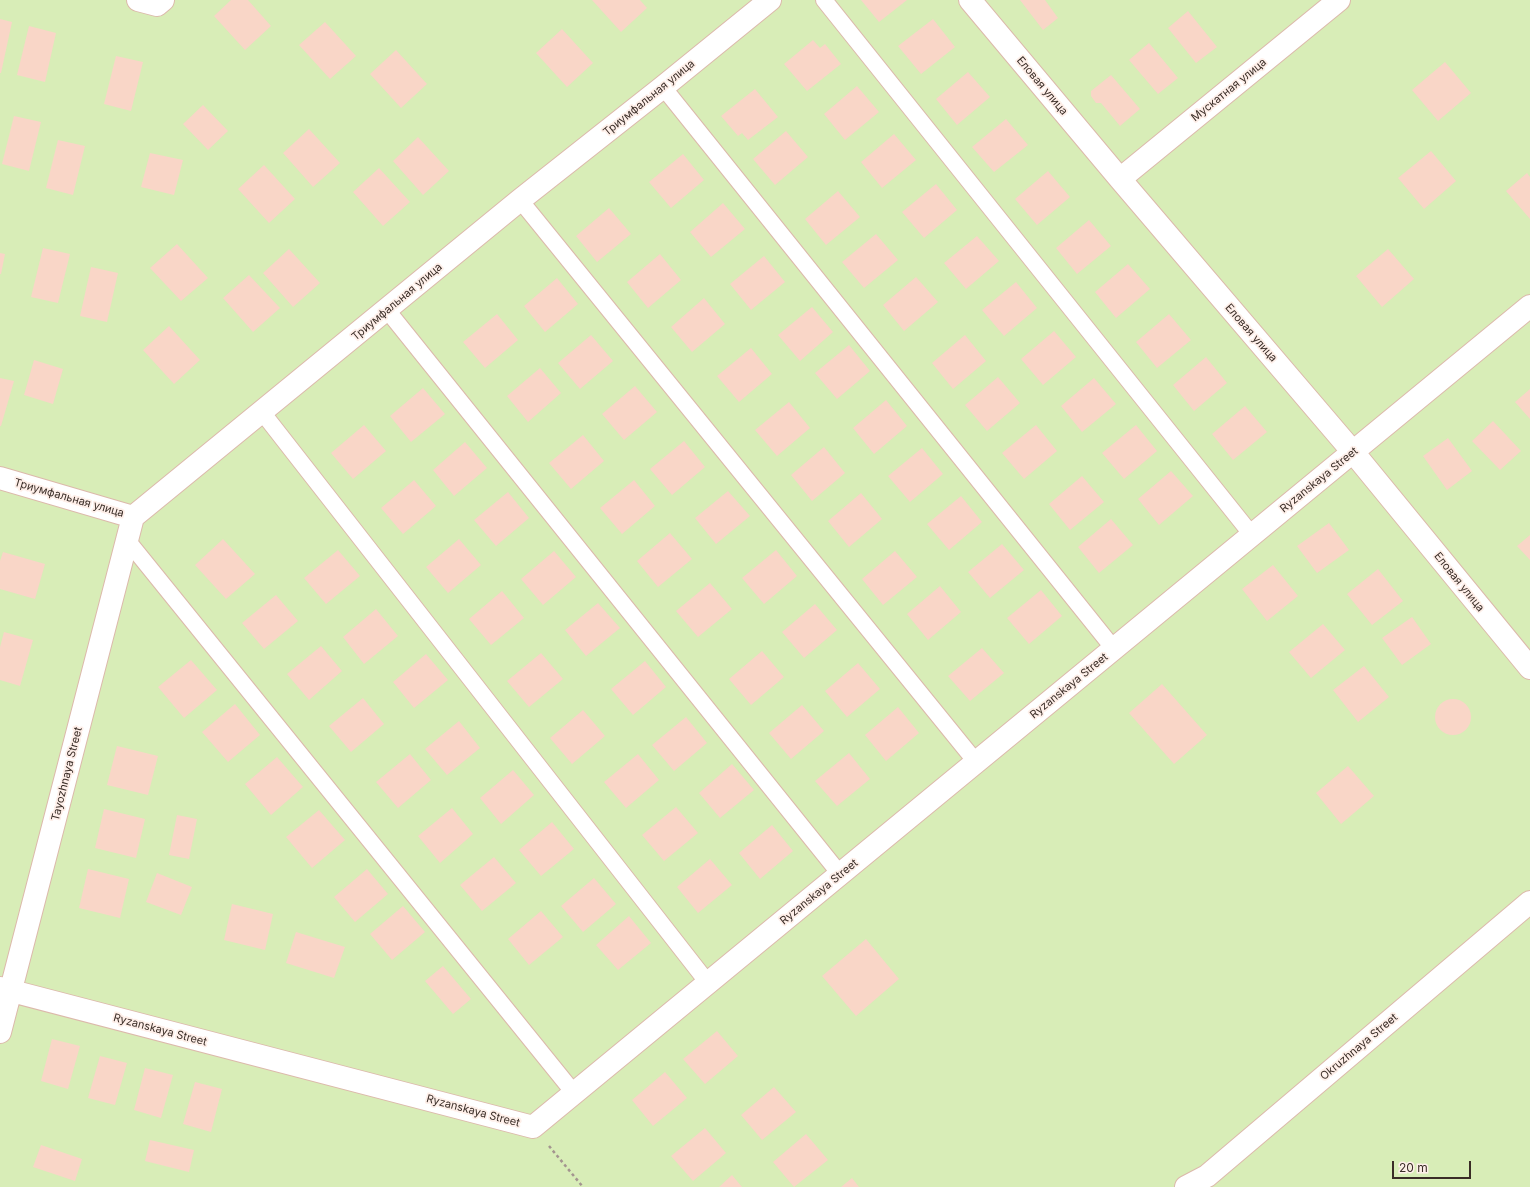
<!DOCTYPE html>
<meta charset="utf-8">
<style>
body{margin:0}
#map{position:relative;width:1530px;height:1187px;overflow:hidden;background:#feefe9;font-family:Inter,sans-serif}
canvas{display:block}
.scale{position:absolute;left:1392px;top:1161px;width:79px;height:18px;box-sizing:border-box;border:2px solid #3a2d27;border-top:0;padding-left:5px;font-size:12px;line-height:14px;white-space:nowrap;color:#3a2d27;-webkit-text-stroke:3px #feefe9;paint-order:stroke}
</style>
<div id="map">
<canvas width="1530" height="1187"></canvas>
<div class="scale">20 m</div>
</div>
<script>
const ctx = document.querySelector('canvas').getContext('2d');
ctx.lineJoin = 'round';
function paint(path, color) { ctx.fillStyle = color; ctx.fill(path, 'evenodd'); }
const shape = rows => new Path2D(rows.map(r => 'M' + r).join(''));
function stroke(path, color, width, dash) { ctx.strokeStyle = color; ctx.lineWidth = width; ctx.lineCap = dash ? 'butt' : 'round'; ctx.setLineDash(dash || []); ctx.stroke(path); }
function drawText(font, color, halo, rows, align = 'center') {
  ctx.font = font + ' Inter,sans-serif'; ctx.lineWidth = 3.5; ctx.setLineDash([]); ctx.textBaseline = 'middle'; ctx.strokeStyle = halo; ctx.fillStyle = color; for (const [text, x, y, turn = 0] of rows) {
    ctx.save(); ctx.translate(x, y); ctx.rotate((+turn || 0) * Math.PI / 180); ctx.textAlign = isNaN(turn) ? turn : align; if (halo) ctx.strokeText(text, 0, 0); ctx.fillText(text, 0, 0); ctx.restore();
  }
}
paint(shape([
 [0,0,1530,0,1530,1187,0,1187]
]), '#d8edb7');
paint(shape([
 [231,0,248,0,271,26,245,50,214,16],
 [592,0,640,0,647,8,621,32],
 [861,0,907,0,879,22],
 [1020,0,1045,0,1058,18,1043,30],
 [1188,11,1217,47,1196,63,1168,28],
 [0,19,12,22,1,73,0,73],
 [933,19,955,47,921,74,898,46],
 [325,22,356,56,330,79,299,45],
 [29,26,56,33,45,82,17,75],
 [562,29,593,63,567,87,536,53],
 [813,40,820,48,825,44,841,64,807,91,784,64],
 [1149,43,1178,78,1158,94,1129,60],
 [396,50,427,84,401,108,370,74],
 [116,56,143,62,131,111,104,104],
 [1445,62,1471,93,1438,121,1412,90],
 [968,72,990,97,957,125,936,99],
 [1111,75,1140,109,1120,126,1101,103,1096,103,1091,96,1091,91],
 [857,86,879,112,845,140,824,114],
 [755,89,778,117,748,140,742,133,738,136,721,116],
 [203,105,228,131,208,150,183,124],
 [14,116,41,122,29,171,2,164],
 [1006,119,1028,145,994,172,972,147],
 [309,129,340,163,313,187,283,153],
 [786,131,808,157,775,185,753,159],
 [894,134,916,160,882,188,861,162],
 [418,137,449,171,423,195,393,161],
 [58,140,85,146,73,195,46,188],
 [1431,151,1456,181,1424,209,1398,178],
 [150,153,183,160,174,195,141,187],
 [683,154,704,180,671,208,649,182],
 [264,165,295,199,269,223,238,189],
 [379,168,410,202,383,226,353,192],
 [1048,171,1070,197,1037,225,1015,199],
 [1527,173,1530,177,1530,219,1506,191],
 [936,184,957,210,924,238,902,212],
 [838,191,860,217,826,245,805,219],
 [723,203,745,229,711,257,690,232],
 [609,208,631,234,597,262,576,236],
 [1089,220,1111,246,1077,274,1056,248],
 [876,234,898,260,864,288,842,262],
 [977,236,999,261,966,289,944,263],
 [177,244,208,278,181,301,150,268],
 [43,248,70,254,58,303,31,297],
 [289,249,320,283,293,307,263,273],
 [1388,249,1414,279,1382,307,1356,276],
 [0,253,5,254,1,274,0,274],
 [660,254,681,280,648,308,627,282],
 [764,256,785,282,751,310,730,284],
 [1128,264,1150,289,1116,318,1095,292],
 [91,267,118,273,107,322,80,316],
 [249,275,280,308,253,332,223,298],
 [916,277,938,302,904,331,883,305],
 [557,278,578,304,545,332,524,306],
 [1016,282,1037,308,1004,336,982,310],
 [704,298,725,324,692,352,671,327],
 [812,307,833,332,800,361,778,335],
 [497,314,518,340,485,368,463,342],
 [1169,314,1191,340,1157,368,1136,342],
 [169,326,200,360,174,384,143,350],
 [1054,331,1076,357,1043,385,1021,359],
 [591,335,613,361,580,389,558,363],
 [965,335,986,361,953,389,932,363],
 [849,345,870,371,837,399,815,373],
 [751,348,772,374,739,402,717,376],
 [1206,357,1227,383,1194,411,1173,385],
 [34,360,63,369,53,404,24,395],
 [540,368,561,393,528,422,507,396],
 [998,377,1020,403,987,431,965,405],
 [0,378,14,381,1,426,0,426],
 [1094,378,1116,404,1082,432,1061,406],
 [635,386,657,412,624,440,602,414],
 [423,388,445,414,411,442,390,416],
 [1530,389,1530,419,1515,402],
 [886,400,907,426,874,454,853,428],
 [789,402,810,428,777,456,755,430],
 [1245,406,1267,432,1233,460,1212,434],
 [1493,421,1521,451,1500,470,1472,441],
 [364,425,386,451,353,479,331,453],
 [1036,425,1057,451,1024,479,1002,453],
 [1136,425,1157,451,1124,479,1102,453],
 [583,435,604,461,571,489,549,463],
 [1448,438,1472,471,1447,490,1423,456],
 [684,441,705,467,672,495,650,469],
 [465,442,487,468,454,496,433,470],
 [824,447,845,473,812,501,791,475],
 [922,448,943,474,910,502,888,476],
 [1171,471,1193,496,1159,525,1138,499],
 [1082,476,1104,502,1070,530,1049,504],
 [414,480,436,506,403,534,381,508],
 [634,480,655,506,622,534,600,508],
 [728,491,750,516,716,544,695,518],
 [508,492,529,518,496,546,474,520],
 [861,493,882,519,849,547,828,521],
 [961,496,982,522,949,550,927,524],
 [1111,519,1133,545,1099,573,1078,547],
 [1329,523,1349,550,1317,573,1297,546],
 [670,533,692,559,658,587,637,561],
 [1530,535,1530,560,1517,546],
 [223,539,255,574,226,599,195,565],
 [459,539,481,565,448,593,426,567],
 [1002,544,1024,570,990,598,968,572],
 [338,550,360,576,326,604,304,578],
 [776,550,797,576,764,604,742,578],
 [554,551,576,577,543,605,521,579],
 [895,551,917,577,883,605,862,579],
 [3,552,45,564,35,599,0,589,0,561],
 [1273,565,1298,596,1267,621,1242,589],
 [1378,569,1403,601,1372,625,1347,594],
 [710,583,732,609,698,637,676,611],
 [940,586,961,612,928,640,907,614],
 [1041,590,1062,616,1029,644,1007,618],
 [502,591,524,618,491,645,469,619],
 [276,595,298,621,264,649,242,623],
 [598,603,620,628,586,656,565,630],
 [815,604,837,630,804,658,782,632],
 [376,609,398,636,364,664,343,637],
 [1412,617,1431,644,1402,665,1382,638],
 [1323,624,1345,650,1311,678,1289,652],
 [4,632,33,640,20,686,0,680,0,647],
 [321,646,342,671,309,700,287,674],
 [982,648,1004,673,970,701,948,676],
 [762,651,784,677,751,705,729,679],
 [541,653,563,679,529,707,507,681],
 [426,654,448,680,414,708,393,682],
 [191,660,217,690,184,718,158,687],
 [645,661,666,687,633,715,611,689],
 [858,663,880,689,847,717,825,691],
 [1364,666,1389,697,1358,722,1333,690],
 [1162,684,1207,735,1174,764,1129,713],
 [363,698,384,724,351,752,329,726],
 '1435 717a18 18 0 1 1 36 0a18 18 0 1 1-36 0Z',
 [235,704,260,735,228,762,202,732],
 [802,705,824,731,791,759,769,733],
 [898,707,919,733,886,761,865,735],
 [583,710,605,736,572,764,550,738],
 [686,717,707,743,674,771,652,745],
 [459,721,480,748,447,775,425,749],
 [117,746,158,756,148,795,107,785],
 [849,753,870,779,837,806,815,781],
 [410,754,431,780,398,808,376,782],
 [638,754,659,780,626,808,604,782],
 [277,757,303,787,271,815,245,784],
 [732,764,754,790,720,818,699,793],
 [1348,766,1374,796,1341,824,1316,793],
 [513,770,534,795,501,824,480,798],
 [676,807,698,833,664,861,642,835],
 [452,808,473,834,440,863,418,836],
 [104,809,145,819,136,858,95,848],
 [319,810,345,840,312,868,286,837],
 [177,815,197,819,189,859,169,855],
 [552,822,574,849,541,876,519,850],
 [772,825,793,851,760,879,739,853],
 [494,857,516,883,482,911,460,885],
 [710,859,732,885,698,913,677,887],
 [88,869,129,879,120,918,79,908],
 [367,869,388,894,355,922,334,897],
 [157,873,192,887,181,915,146,902],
 [594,878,616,904,583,932,561,906],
 [232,904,273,914,265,950,224,940],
 [403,906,425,932,392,960,370,934],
 [541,911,563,937,529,965,508,939],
 [629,916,651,943,618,970,596,945],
 [296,932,345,947,334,978,286,963],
 [866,939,899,979,856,1016,822,976],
 [443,966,471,999,453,1014,425,981],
 [717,1031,738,1056,705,1084,683,1059],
 [52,1039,80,1046,68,1089,41,1081],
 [100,1056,127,1063,115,1105,88,1098],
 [145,1068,173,1075,161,1118,134,1110],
 [665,1072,687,1098,653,1126,632,1100],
 [195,1082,222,1089,211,1132,183,1124],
 [774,1087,796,1112,762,1140,741,1115],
 [705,1128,726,1153,693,1181,671,1156],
 [806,1134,828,1160,794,1187,773,1162],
 [150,1140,194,1150,189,1172,145,1161],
 [41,1145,82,1159,75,1181,33,1167],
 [732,1175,742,1187,719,1187],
 [852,1178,859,1187,841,1187]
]), '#f9d6c7');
const service = shape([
 [824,0,1252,535],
 [663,87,1114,649],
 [520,200,976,762],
 [387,310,840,874],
 [262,412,708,983],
 [127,540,574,1093]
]);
const minor = shape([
 [138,0,157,5,163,0],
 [970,0,1120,179,1353,452,1530,668],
 [1120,179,1339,0],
 [0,478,133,517],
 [133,517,520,200,663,87,770,0],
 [0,988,533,1127,1530,306],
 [0,1032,133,517],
 [1186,1187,1207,1176,1530,902]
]);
stroke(service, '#dcb9ab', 18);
stroke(minor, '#dcb9ab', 24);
stroke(shape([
 [549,1146,583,1187]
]), '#a3958f', 2.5, [3, 3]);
stroke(service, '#fff', 16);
stroke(minor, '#fff', 22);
drawText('11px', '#3a2d27', '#feefe9', [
 ["Еловая улица",1042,86,50],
 ["Мускатная улица",1229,90,-39],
 ["Триумфальная улица",649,98,-39],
 ["Триумфальная улица",397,302,-40],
 ["Еловая улица",1251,333,49],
 ["Ryzanskaya Street",1319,480,-39],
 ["Триумфальная улица",69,498,16],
 ["Еловая улица",1459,582,51],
 ["Ryzanskaya Street",1069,686,-39],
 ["Tayozhnaya Street",67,774,-76],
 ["Ryzanskaya Street",819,892,-39],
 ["Ryzanskaya Street",160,1030,15],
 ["Okruzhnaya Street",1359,1047,-40],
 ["Ryzanskaya Street",473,1111,15]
]);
</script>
